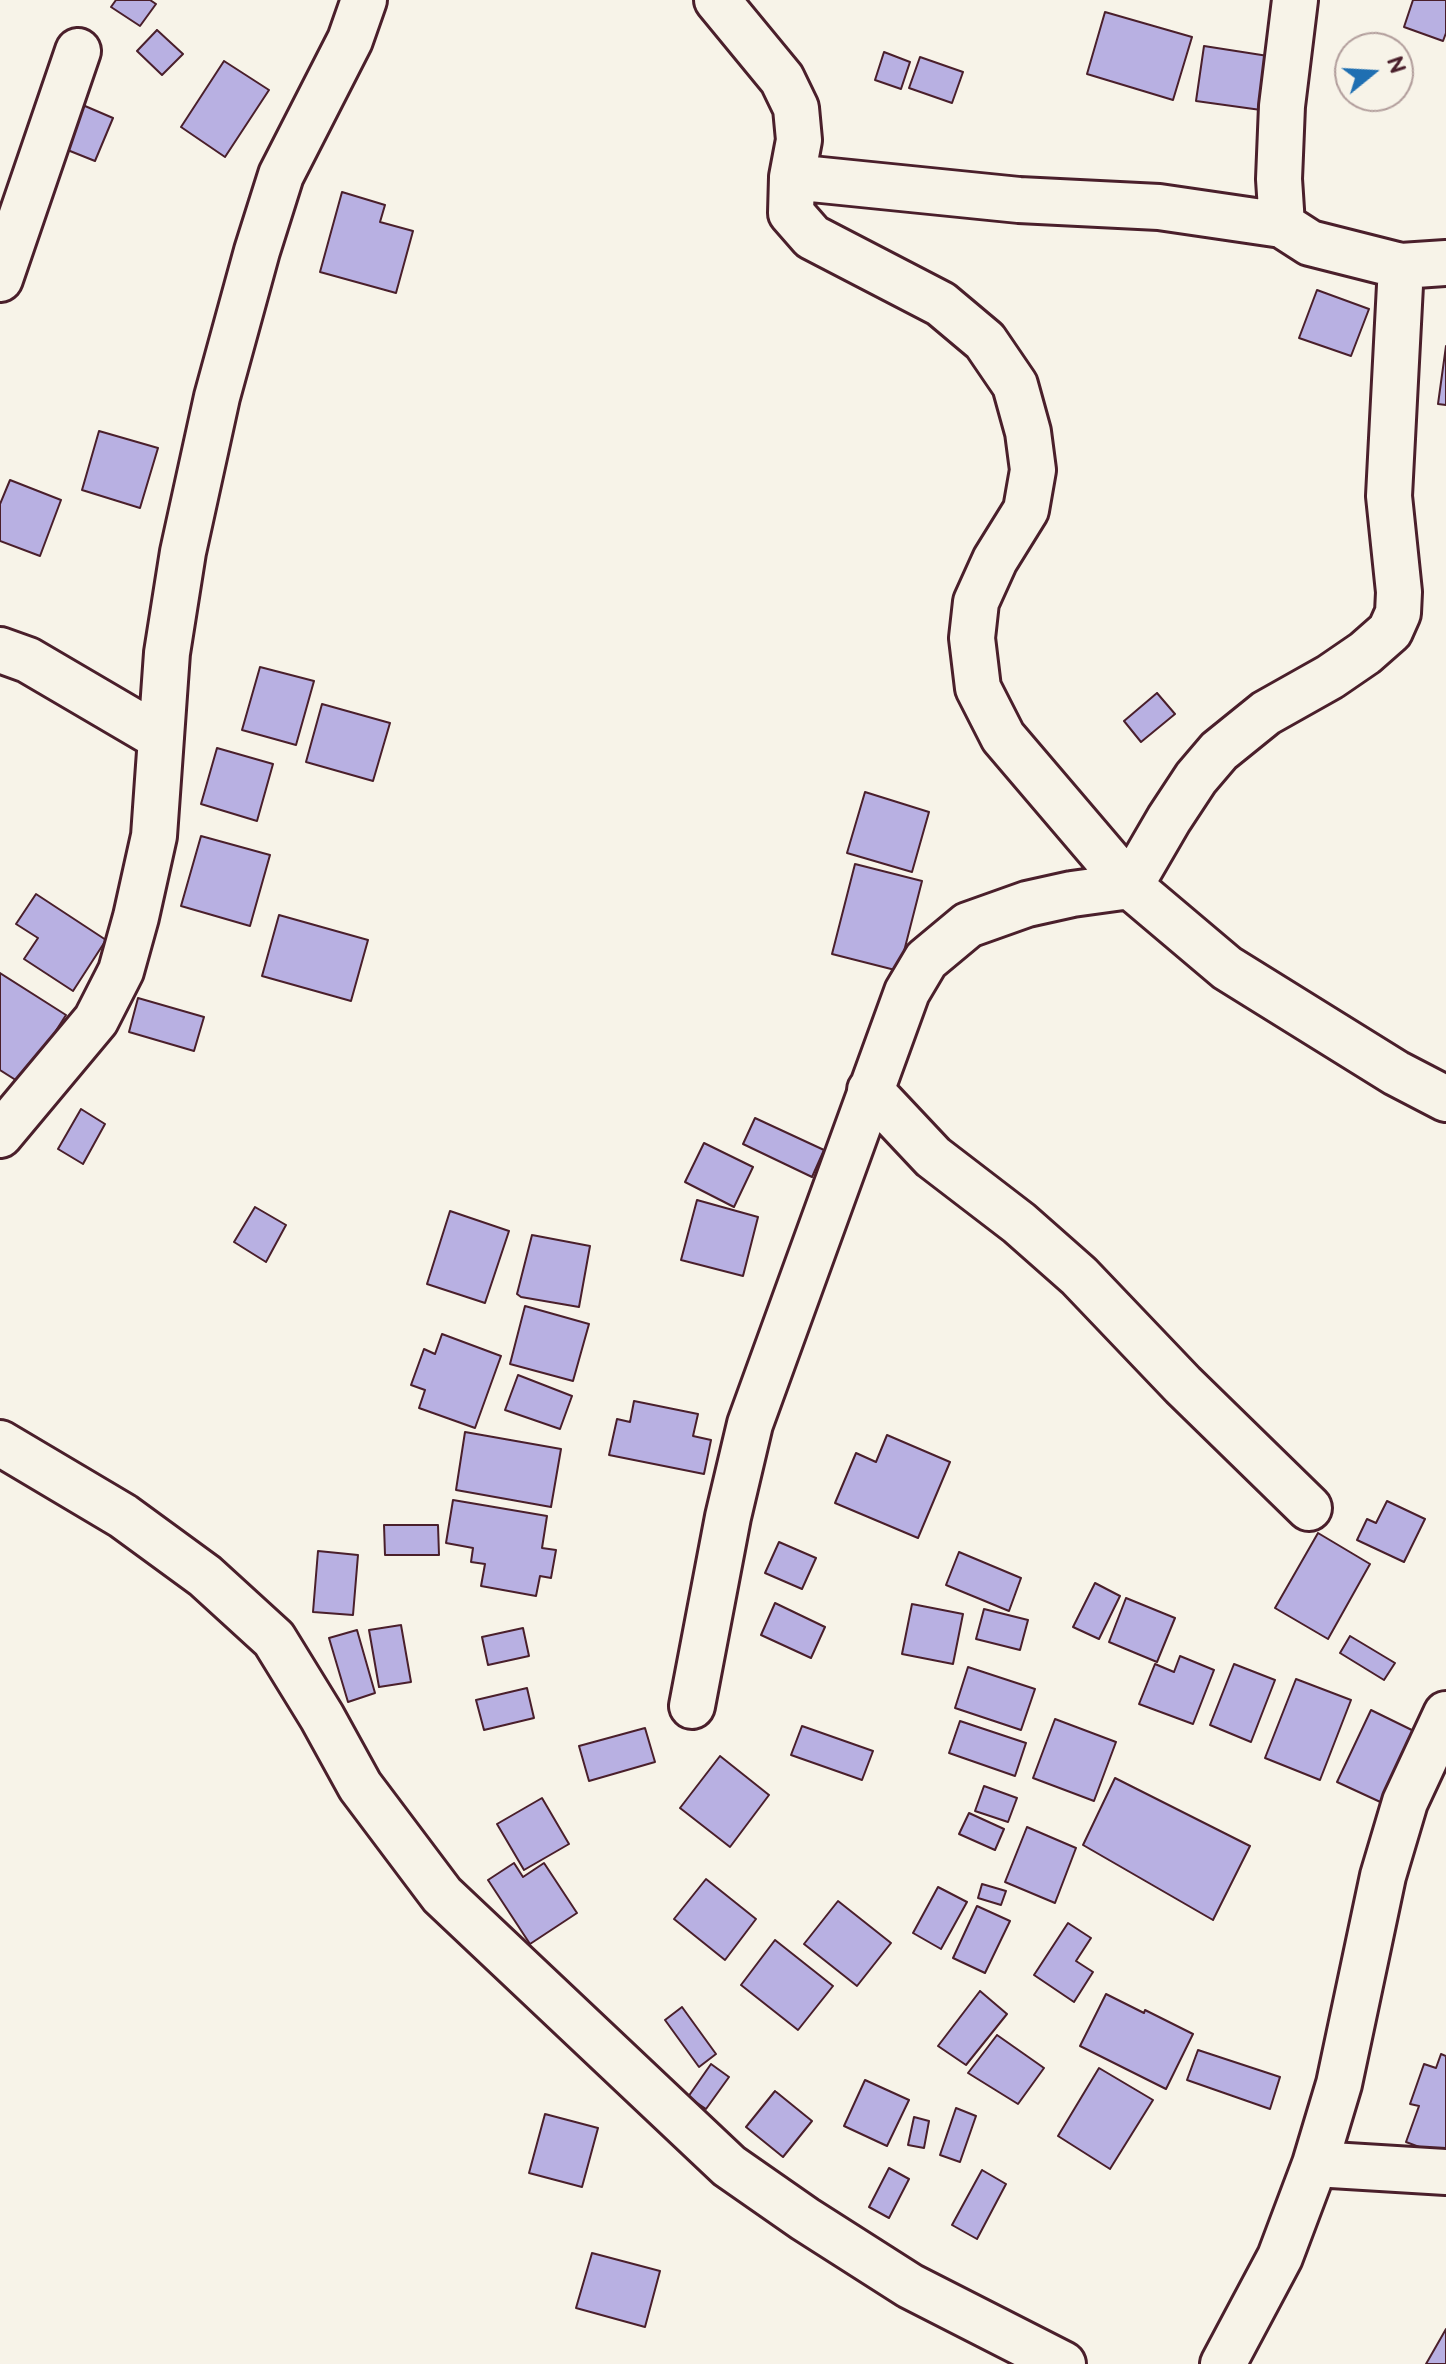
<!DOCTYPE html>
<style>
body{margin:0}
#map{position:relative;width:1446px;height:2364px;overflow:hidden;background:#f7f3e8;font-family:"Balsamiq Sans",sans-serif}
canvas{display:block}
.north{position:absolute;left:1334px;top:32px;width:80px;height:80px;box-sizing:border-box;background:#f7f3e8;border:2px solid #b29e9c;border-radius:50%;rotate:72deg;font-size:22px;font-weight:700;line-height:32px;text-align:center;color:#4a1f2b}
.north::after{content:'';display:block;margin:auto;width:28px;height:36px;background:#1f6fb2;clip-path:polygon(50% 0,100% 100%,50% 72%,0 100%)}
</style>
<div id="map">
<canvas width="1446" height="2364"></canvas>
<div class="north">N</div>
</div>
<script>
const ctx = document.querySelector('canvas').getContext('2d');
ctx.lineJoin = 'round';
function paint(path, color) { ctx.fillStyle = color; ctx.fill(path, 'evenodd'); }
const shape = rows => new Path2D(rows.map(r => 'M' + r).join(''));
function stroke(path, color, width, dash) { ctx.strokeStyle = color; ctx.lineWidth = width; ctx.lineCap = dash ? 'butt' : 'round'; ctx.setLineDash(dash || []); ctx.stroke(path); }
const building = shape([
 [116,0,150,0,156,4,140,26,111,7,116,0],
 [1413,0,1446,0,1446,33,1443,41,1404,27,1413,0],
 [1105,12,1192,37,1173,100,1087,74,1105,12],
 [157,30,183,54,162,75,137,51,157,30],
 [1204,46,1268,56,1261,110,1196,101,1204,46],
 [884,52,910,62,901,89,875,80,884,52],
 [920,57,963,72,952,103,909,88,920,57],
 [224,61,269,90,225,157,181,127,224,61],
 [78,103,113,118,95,161,60,147,78,103],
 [342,192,385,205,380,222,413,231,396,293,320,272,342,192],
 [1317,290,1369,309,1351,356,1299,338,1317,290],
 [1446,346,1446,405,1438,404,1446,346],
 [99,431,158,448,140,508,82,490,99,431],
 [10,480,61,500,40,556,0,541,0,504,10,480],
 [260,667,314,681,296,745,242,730,260,667],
 [1157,693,1175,714,1141,742,1124,721,1157,693],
 [322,704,390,723,373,781,306,762,322,704],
 [217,748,273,764,257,821,201,804,217,748],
 [865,792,929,812,912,872,847,853,865,792],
 [201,836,270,855,250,926,181,906,201,836],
 [855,864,922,881,899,971,832,954,855,864],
 [36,894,106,940,73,991,24,959,38,938,16,924,36,894],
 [279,915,368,940,351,1001,262,976,279,915],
 [0,973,66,1015,22,1084,0,1070,0,973],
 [138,998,204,1017,194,1051,129,1032,138,998],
 [81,1109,105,1124,83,1164,58,1149,81,1109],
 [755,1118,824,1150,812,1177,743,1144,755,1118],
 [704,1143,753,1167,734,1207,685,1182,704,1143],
 [697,1200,758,1217,743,1276,681,1260,697,1200],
 [255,1207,286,1225,266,1262,234,1242,255,1207],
 [450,1211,509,1231,485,1303,427,1284,450,1211],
 [532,1235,590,1246,579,1307,521,1297,517,1294,532,1235],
 [525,1306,589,1324,573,1381,510,1364,525,1306],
 [442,1334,501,1356,475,1428,419,1408,425,1390,411,1385,424,1349,435,1354,442,1334],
 [518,1375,572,1396,560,1429,505,1410,518,1375],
 [634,1401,698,1414,693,1436,711,1440,704,1474,609,1455,617,1419,630,1422,634,1401],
 [465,1432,561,1449,551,1507,456,1490,465,1432],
 [887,1435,950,1462,918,1538,835,1503,856,1453,876,1462,887,1435],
 [453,1500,547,1516,542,1548,556,1550,551,1578,540,1576,536,1596,481,1586,485,1564,471,1562,473,1548,446,1543,453,1500],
 [1387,1501,1425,1519,1404,1562,1357,1540,1367,1519,1376,1523,1387,1501],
 [384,1525,438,1525,439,1555,385,1555,384,1525],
 [1318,1533,1370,1564,1328,1639,1275,1608,1318,1533],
 [779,1542,816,1558,802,1589,765,1573,779,1542],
 [318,1551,358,1555,353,1615,313,1612,318,1551],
 [959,1552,1021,1578,1009,1611,946,1585,959,1552],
 [1095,1583,1120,1596,1099,1639,1073,1627,1095,1583],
 [1126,1598,1175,1618,1157,1662,1109,1642,1126,1598],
 [775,1603,825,1627,811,1658,761,1635,775,1603],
 [912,1604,963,1614,953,1664,902,1654,912,1604],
 [984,1609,1028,1620,1020,1650,976,1639,984,1609],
 [401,1625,411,1682,379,1687,369,1630,401,1625],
 [523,1628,529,1656,488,1665,482,1637,523,1628],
 [357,1630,375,1693,348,1702,329,1638,357,1630],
 [1350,1636,1395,1663,1384,1680,1340,1653,1350,1636],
 [1180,1656,1214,1670,1193,1724,1139,1704,1155,1664,1174,1672,1180,1656],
 [1234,1664,1275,1680,1251,1742,1210,1725,1234,1664],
 [968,1667,1035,1689,1021,1730,955,1708,968,1667],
 [1296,1679,1351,1700,1320,1780,1265,1758,1296,1679],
 [527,1688,534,1718,484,1730,476,1700,527,1688],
 [1371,1710,1422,1735,1389,1806,1337,1782,1371,1710],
 [1055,1719,1116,1742,1094,1801,1033,1778,1055,1719],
 [960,1721,1026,1743,1015,1776,949,1753,960,1721],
 [802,1726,873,1751,862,1780,791,1755,802,1726],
 [645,1728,655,1762,589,1781,579,1746,645,1728],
 [720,1756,769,1795,730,1847,680,1808,720,1756],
 [1115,1778,1250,1846,1213,1920,1083,1845,1115,1778],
 [984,1786,1017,1798,1008,1822,975,1811,984,1786],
 [542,1798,569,1844,524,1870,497,1824,542,1798],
 [969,1813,1004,1829,995,1850,959,1834,969,1813],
 [1027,1827,1076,1848,1055,1903,1005,1882,1027,1827],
 [514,1863,523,1877,544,1863,577,1913,530,1944,488,1880,514,1863],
 [706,1879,756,1919,725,1960,674,1919,706,1879],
 [982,1884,1006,1891,1001,1905,978,1898,982,1884],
 [938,1887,967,1902,941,1949,913,1933,938,1887],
 [838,1901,891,1943,857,1986,804,1944,838,1901],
 [977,1906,1010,1921,985,1973,953,1958,977,1906],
 [1068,1923,1091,1938,1076,1961,1093,1972,1074,2002,1034,1975,1068,1923],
 [775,1940,833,1986,798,2030,741,1985,775,1940],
 [980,1991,1007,2014,966,2065,938,2046,980,1991],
 [1106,1994,1144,2013,1145,2010,1193,2034,1166,2089,1080,2046,1106,1994],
 [682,2007,716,2054,699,2067,665,2020,682,2007],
 [997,2035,1044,2068,1018,2104,968,2073,997,2035],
 [1198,2050,1280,2077,1270,2109,1187,2080,1198,2050],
 [1441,2054,1446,2056,1446,2157,1406,2142,1419,2106,1410,2104,1424,2064,1436,2068,1441,2054],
 [711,2064,729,2077,706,2109,688,2097,711,2064],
 [1099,2068,1153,2100,1110,2169,1058,2136,1099,2068],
 [865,2080,909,2100,887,2146,844,2126,865,2080],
 [775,2091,812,2121,783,2157,746,2127,775,2091],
 [956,2108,976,2116,960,2162,940,2155,956,2108],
 [545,2114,598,2128,582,2187,529,2173,545,2114],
 [914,2117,929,2121,924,2148,908,2145,914,2117],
 [889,2168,909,2179,889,2218,869,2207,889,2168],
 [982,2170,1006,2184,977,2239,952,2225,982,2170],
 [592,2253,660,2271,645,2327,576,2308,592,2253],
 [1446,2329,1446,2364,1426,2364,1446,2329]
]);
paint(building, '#b8b0e2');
stroke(building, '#4a1f2b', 2);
const minor = shape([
 [717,0,782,79,796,108,799,140,792,177,791,213,812,237,941,304,985,341,1015,385,1028,432,1033,470,1026,510,995,560,976,602,972,638,978,688,1003,737,1130,886,1227,968,1396,1073,1446,1099],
 [1295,0,1282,106,1279,179,1282,225,1310,243,1401,266,1446,263],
 [792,177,1019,200,1159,207,1282,225],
 [0,279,78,51],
 [0,650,28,660,161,738],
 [870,1090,933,1157,1019,1223,1079,1276,1183,1385,1309,1508],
 [0,1135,96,1020,121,971,136,917,154,836,167,653,183,552,217,397,257,251,281,175,350,40,364,0],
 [0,1443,123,1516,205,1576,274,1639,322,1717,360,1786,442,1895,729,2166,805,2219,910,2286,1063,2364],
 [692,1706,728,1517,750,1424,907,992,926,960,968,925,1027,904,1072,894,1130,886,1169,819,1196,778,1219,751,1266,713,1330,677,1365,653,1390,631,1398,613,1399,592,1389,496,1401,266],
 [1315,2164,1446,2172],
 [1223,2364,1280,2257,1315,2164,1339,2084,1383,1876,1405,1802,1446,1714]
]);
stroke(minor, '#4a1f2b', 50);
stroke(minor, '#f7f3e8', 44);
</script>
